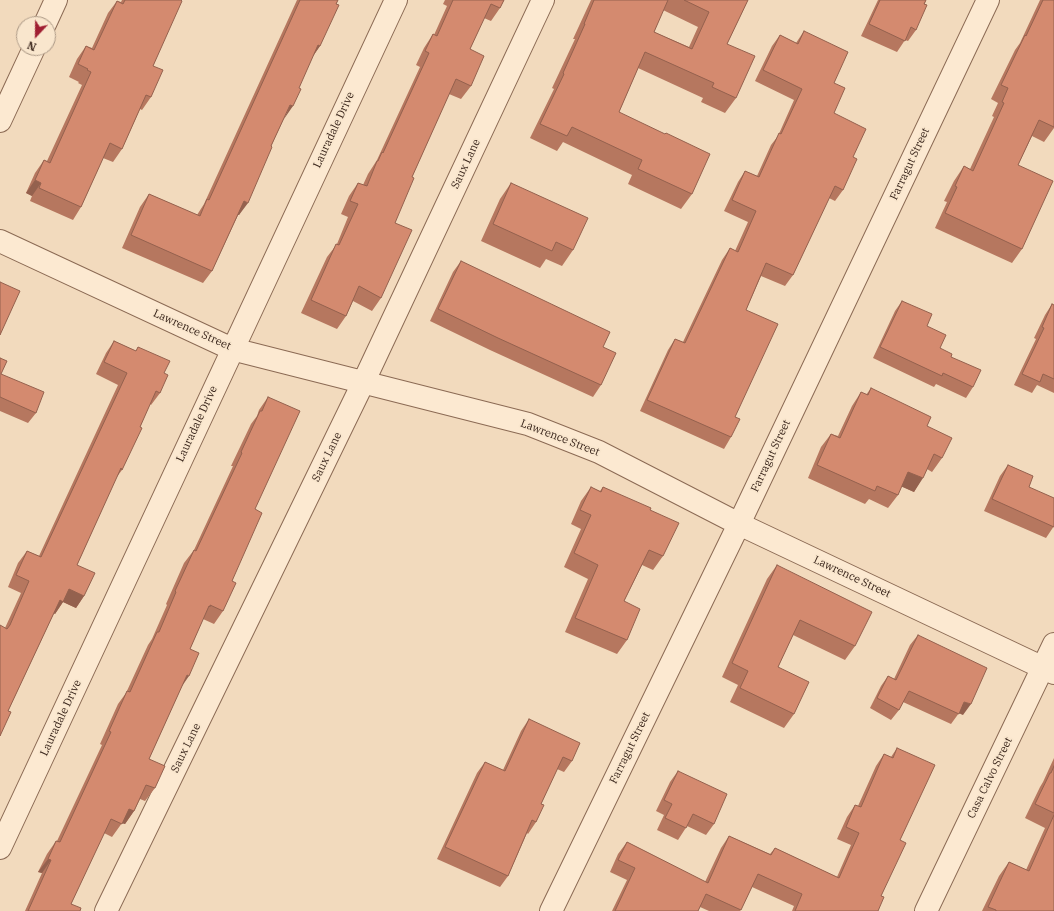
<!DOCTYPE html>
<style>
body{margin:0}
#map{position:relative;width:1054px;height:911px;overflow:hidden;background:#f2dabd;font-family:"IBM Plex Serif",serif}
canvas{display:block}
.north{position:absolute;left:16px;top:16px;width:40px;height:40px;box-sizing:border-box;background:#f9e6cd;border:1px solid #ac9986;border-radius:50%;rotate:202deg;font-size:11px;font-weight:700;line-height:16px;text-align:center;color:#39251b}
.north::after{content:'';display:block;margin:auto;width:14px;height:18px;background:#a01f32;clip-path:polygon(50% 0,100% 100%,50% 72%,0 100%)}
</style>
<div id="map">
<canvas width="1054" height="911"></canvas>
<div class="north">N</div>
</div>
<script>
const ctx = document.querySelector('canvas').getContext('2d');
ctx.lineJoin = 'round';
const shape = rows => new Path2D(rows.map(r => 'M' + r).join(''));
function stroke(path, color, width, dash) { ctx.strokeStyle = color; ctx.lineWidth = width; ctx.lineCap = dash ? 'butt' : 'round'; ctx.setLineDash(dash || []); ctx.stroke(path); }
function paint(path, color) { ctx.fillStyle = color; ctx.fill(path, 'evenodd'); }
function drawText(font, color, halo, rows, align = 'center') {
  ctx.font = font + ' "IBM Plex Serif",serif'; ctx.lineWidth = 3.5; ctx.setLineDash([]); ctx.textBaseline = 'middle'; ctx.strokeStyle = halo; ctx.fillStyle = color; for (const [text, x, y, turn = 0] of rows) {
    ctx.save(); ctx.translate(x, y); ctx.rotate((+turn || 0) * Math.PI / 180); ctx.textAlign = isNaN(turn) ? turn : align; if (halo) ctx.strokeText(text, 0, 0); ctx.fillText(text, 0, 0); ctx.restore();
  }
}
const minor = shape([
 [0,241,232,349,528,424,599,452,739,524,1054,673],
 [0,848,396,0],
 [106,911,364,381,543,0],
 [551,911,739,524,988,0],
 [926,911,1054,644]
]);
const tertiary = shape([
 [45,24,56,0],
 [0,121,34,48]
]);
stroke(minor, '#8b6a54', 24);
stroke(tertiary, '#8b6a54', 24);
stroke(minor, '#fce9d1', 22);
stroke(tertiary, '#fce9d1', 22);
paint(shape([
 [122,0,181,0,153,66,151,97,142,110,140,109,122,149,113,162,103,158,81,207,73,220,30,201,32,196,26,193,35,173,44,160,47,161,82,85,78,83,79,82,69,77,77,59,86,46,92,48,108,13,117,1,121,2],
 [297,0,338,0,320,46,313,56,239,215,238,215,212,271,203,283,122,248,140,207,149,194,197,215,204,204],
 [445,0,504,0,500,8,491,21,484,18,470,49,471,86,461,99,449,94,412,177,395,223,381,298,372,311,353,301,346,316,337,329,301,313,327,257,337,244,348,217,341,214,349,196,358,183,363,185,368,174,377,160,420,67,416,65,424,48,433,34,434,35,447,6,443,4],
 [591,0,748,0,727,44,736,98,725,113,701,102,703,98,638,68,619,112,692,194,681,209,628,184,632,175,563,142,557,151,530,138,554,89,552,88,575,39,573,39],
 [663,10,698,27,689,47,654,32],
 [878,0,926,0,916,30,908,41,905,40,897,52,861,36],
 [1040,0,1054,0,1054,128,1044,142,1032,136,1018,165,1022,249,1012,263,935,228,947,202,944,201,954,181,964,166,970,169,994,117,992,116,998,103,991,99,1015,50,1020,43],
 [804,31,834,83,834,113,853,157,843,190,835,201,829,198,793,275,785,286,761,276,746,310,735,417,731,437,724,449,640,411,668,350,675,339,683,342,722,260,730,248,735,251,748,222,724,211,738,182,745,171,757,176,771,145,778,136,794,100,755,81,772,46,780,35,796,43],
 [511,183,573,250,562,266,546,259,540,268,481,241,500,199],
 [461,261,603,347,601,385,593,397,490,350,430,321,453,272],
 [902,301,927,326,940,348,973,387,966,398,936,384,934,387,873,358,895,311],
 [1052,304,1054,305,1054,393,1037,385,1032,393,1014,385,1036,339,1034,338,1045,315],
 [114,341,136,351,138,347,164,373,160,393,151,405,150,404,140,427,122,470,116,478,77,565,84,596,76,608,63,602,55,614,54,613,8,711,0,736,5,628,21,593,8,587,18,563,27,551,39,556,118,385,96,374,106,353],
 [0,358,1,374,36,413,28,423,0,411],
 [871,388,927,426,942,458,932,472,927,469,914,492,901,486,898,495,888,508,869,499,865,504,808,478,821,447,831,434,838,436,852,406,861,392,866,395],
 [268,397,255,509,232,581,223,611,214,624,203,619,190,649,181,688,149,759,155,788,145,801,140,799,134,811,125,824,122,823,112,837,104,833,71,904,80,911,25,911,42,873,38,872,47,854,56,841,57,841,102,745,100,744,118,704,126,693,148,645,152,639,167,605,166,604,184,563,194,550,233,466,231,466,251,424,257,416,259,410],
 [1008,465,1029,487,1054,526,1046,538,984,511,1000,476],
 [591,487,600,491,603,487,650,510,663,556,653,570,642,565,624,601,627,640,617,654,565,632,588,579,564,567,581,529,571,524,581,501],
 [777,565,855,646,845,660,793,635,778,667,794,714,784,728,730,702,738,685,722,677,767,579],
 [918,635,963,715,959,713,951,724,903,702,899,710,891,720,870,708,881,686,888,676,894,679,910,645],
 [529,719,572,761,564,772,557,769,541,804,536,822,528,834,527,833,508,876,500,887,437,859,477,773,485,762,503,770,521,731],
 [897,748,900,840,881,896,878,911,792,911,794,906,752,887,740,911,709,911,700,907,698,911,612,911,627,880,610,872,618,854,627,842,705,882,721,848,729,836,770,854,775,848,837,877,851,845,837,839,847,817,855,805,858,806,876,766,884,754,891,757],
 [1054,758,1054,911,982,911,999,876,1009,862,1026,870,1045,828,1025,818,1040,787,1043,782],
 [678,771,714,824,706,835,687,826,678,840,657,830,664,815,656,811,670,782]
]), '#b6775f');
paint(shape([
 [318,45,320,46,311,59],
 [290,105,293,106,284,119],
 [35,180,41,183,32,196,26,193],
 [244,201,248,203,239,215,235,214],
 [908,472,923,478,914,492,898,485],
 [69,589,84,596,76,608,63,602,55,614,52,612],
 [187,675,189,676,180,689],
 [964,702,971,704,963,715,957,712],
 [129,809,134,811,125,824,119,822],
 [48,859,51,860,42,873,38,872]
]), '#94614e');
const building = shape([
 [125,0,181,0,182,1,153,66,163,70,151,97,146,95,122,149,110,143,81,207,39,188,41,183,35,180,44,160,50,163,91,72,87,70,88,69,78,64,86,46,94,50,117,1,123,4,125,0],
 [300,0,338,0,336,4,339,5,320,46,318,45,299,88,301,89,293,106,290,105,271,146,272,147,248,203,244,201,212,271,131,235,149,194,200,216,207,199,209,200,300,0],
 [453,0,504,0,500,8,491,4,470,49,484,56,471,86,456,79,412,177,414,178,395,223,412,230,381,298,359,286,346,316,311,300,336,244,339,245,358,204,350,201,358,183,367,186,377,161,378,161,382,152,383,153,429,53,425,51,433,34,437,36,453,0],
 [594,0,668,0,654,32,692,49,709,12,684,0,748,0,727,44,755,56,736,98,712,87,714,83,645,52,619,112,665,134,666,133,710,154,692,194,638,169,642,160,572,127,567,136,540,124,564,74,563,73,585,24,584,24,594,0],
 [880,0,926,0,924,4,927,5,916,30,911,27,905,41,869,24,880,0],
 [1043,0,1054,0,1054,127,1039,120,1018,165,1053,181,1022,249,945,213,957,187,955,186,964,166,973,171,1004,103,1002,102,1008,88,1001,85,1025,35,1026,36,1043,0],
 [804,31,848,52,834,83,845,88,834,113,866,129,853,157,857,159,843,190,835,186,793,275,766,263,746,310,778,324,735,417,740,419,731,437,647,400,675,339,685,343,730,248,738,252,756,211,732,200,745,171,759,177,779,133,781,134,802,89,763,70,780,35,798,44,804,31],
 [511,183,588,218,573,250,556,242,552,251,493,224,511,183],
 [461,261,610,332,603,347,616,353,601,385,498,338,438,309,461,261],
 [0,282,20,291,0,335,0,282],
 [902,301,932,314,927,326,946,335,940,348,952,354,951,357,981,370,973,387,943,373,942,376,880,347,902,301],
 [1052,304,1054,305,1054,379,1043,374,1040,382,1022,374,1044,328,1042,327,1052,304],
 [114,341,136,351,138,347,170,361,164,373,168,375,160,393,156,391,140,427,142,428,122,470,121,468,77,565,95,573,84,596,69,589,63,602,60,600,8,711,11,712,0,736,0,625,7,629,10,625,29,581,16,575,27,551,41,557,127,373,104,362,114,341],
 [0,358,7,361,1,374,44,392,36,413,0,397,0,358],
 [871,388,931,417,927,426,952,438,942,458,934,454,923,478,908,472,898,495,877,486,875,491,817,465,831,434,840,438,861,392,868,395,871,388],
 [268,397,300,411,255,509,262,513,232,581,236,583,223,611,210,605,210,607,209,606,190,649,199,653,189,676,187,675,149,759,165,766,155,788,146,785,134,811,129,809,122,824,111,819,71,904,81,908,80,911,28,911,51,860,48,859,56,841,60,842,111,732,109,731,127,691,130,692,157,632,159,632,176,592,175,591,194,550,196,551,242,453,241,452,260,411,262,411,268,397],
 [1008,465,1033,476,1029,487,1054,498,1054,527,992,499,1008,465],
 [591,487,601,492,603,487,651,508,650,510,679,523,663,556,649,550,624,601,640,609,627,640,575,618,598,565,574,553,591,515,580,510,591,487],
 [777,565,872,612,855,646,800,620,778,667,809,682,794,714,740,688,748,671,732,663,777,565],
 [918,635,987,668,971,704,964,702,959,714,909,691,899,710,877,698,888,676,896,680,918,635],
 [529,719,580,743,572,761,563,757,541,804,544,805,536,822,532,820,508,876,445,847,485,762,505,771,529,719],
 [897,748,935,765,900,840,906,843,881,896,884,897,878,911,795,911,802,894,758,874,741,910,706,894,698,911,615,911,635,868,618,860,627,842,708,883,729,836,771,855,775,848,839,878,859,833,846,827,855,805,861,807,884,754,893,758,897,748],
 [1054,766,1054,813,1035,804,1050,773,1051,773,1054,766],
 [678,771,727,794,714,824,693,814,686,828,665,818,672,804,664,800,678,771],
 [1054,815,1054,911,996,911,996,910,988,907,1009,862,1029,871,1054,815]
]);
paint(building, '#d48a6f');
stroke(building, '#94614e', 1);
drawText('11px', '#39251b', '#f9e6cd', [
 ["Lauradale Drive",334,130,-65],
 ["Saux Lane",466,164,-65],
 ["Farragut Street",910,164,-65],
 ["Lawrence Street",192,330,24],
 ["Lauradale Drive",197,424,-65],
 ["Lawrence Street",560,438,21],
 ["Farragut Street",771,456,-65],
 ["Saux Lane",327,457,-64],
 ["Lawrence Street",852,577,25],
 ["Lauradale Drive",61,718,-65],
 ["Saux Lane",186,748,-64],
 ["Farragut Street",630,748,-64],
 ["Casa Calvo Street",990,778,-64]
]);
</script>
